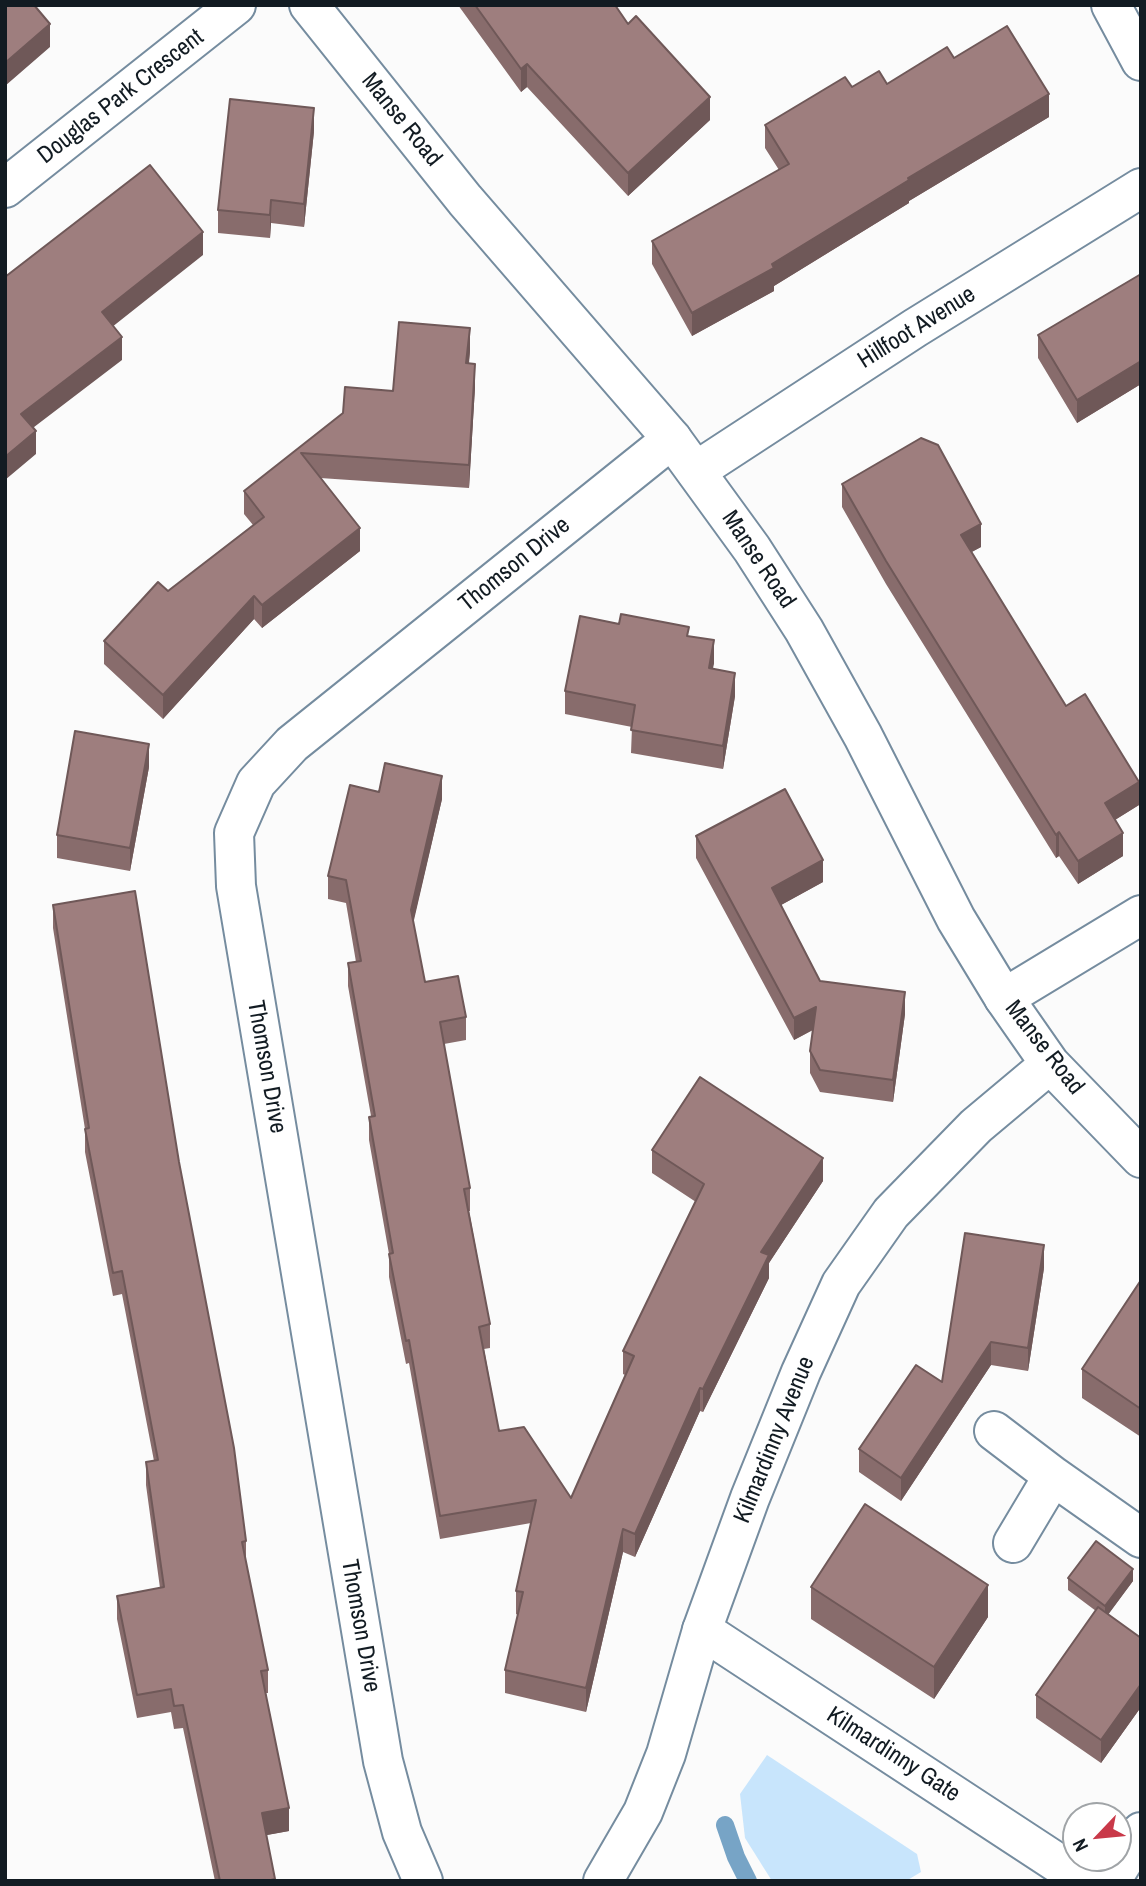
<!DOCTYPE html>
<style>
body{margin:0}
#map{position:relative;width:1146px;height:1886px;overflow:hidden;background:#fbfbfb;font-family:"Archivo Narrow",sans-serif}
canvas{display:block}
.frame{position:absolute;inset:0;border:7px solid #121b22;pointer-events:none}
.north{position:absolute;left:1062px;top:1802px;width:70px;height:70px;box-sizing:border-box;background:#fff;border:2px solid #a0a4a7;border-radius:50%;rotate:244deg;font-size:19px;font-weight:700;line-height:28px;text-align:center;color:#121b22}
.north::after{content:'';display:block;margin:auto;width:24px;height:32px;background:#c93949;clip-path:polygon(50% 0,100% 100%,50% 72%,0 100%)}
</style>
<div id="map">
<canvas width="1146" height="1886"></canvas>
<div class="frame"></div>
<div class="north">N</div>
</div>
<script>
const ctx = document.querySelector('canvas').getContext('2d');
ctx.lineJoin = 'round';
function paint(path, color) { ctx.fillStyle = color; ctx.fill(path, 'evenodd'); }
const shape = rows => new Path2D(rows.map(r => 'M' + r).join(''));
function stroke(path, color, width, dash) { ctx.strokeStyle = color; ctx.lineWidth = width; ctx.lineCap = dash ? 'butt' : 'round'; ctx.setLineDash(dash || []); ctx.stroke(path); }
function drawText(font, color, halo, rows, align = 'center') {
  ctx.font = font + ' "Archivo Narrow",sans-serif'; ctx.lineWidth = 6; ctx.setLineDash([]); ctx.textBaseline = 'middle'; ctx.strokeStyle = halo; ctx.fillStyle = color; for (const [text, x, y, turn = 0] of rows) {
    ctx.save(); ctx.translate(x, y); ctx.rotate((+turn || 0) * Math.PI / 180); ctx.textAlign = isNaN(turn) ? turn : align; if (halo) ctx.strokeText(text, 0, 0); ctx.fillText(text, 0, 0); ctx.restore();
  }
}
paint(shape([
 [767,1755,917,1854,921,1872,906,1881,772,1881,745,1838,740,1794]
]), '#c8e5fc');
stroke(shape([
 [725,1825,736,1857,748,1881]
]), '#77a4c6', 18);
const minor = shape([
 [1111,5,1141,61],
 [5,188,236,5],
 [696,471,915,328,1141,188],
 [1004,998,1141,915],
 [994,1431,1053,1476,1013,1543],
 [1053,1476,1141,1538],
 [702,1630,1085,1881],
 [423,1881,402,1832,383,1761,236,886,234,833,256,783,292,744,672,439],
 [1111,1881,1141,1832]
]);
const tertiary = shape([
 [309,5,465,200,672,439,752,549,804,630,863,736,956,919,1004,998,1050,1064,1141,1158],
 [603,1881,643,1812,666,1754,702,1630,750,1498,801,1372,841,1284,891,1213,976,1126,1050,1064]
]);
stroke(minor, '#758c9f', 42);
stroke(tertiary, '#758c9f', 42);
stroke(minor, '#fff', 38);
stroke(tertiary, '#fff', 38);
paint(shape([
 [458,5,615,5,628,24,710,120,628,196,527,87,521,92],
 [954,58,1049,117,909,201,909,203,774,286,774,291,692,336,652,264,652,241,779,170,765,148,765,125,852,87,887,84],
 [314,131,304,227,271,223,270,238,218,233,218,210],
 [1141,274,1141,384,1077,423,1038,358,1038,335],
 [470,351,469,364,475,387,469,488,320,478,360,551,262,628,254,619,163,719,104,664,104,641,253,525,244,514,244,491,393,391],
 [842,484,981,547,971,552,1066,706,1139,805,1115,820,1123,856,1078,884,1059,856,1056,858,886,584,842,507],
 [619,624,689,636,714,663,712,669,735,696,723,769,631,753,632,727,565,714,565,691],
 [149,767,130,871,57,858,57,835],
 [379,792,442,799,413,922,425,982,466,1017,466,1040,444,1044,470,1188,470,1211,469,1211,490,1324,490,1348,484,1349,499,1431,571,1498,625,1375,623,1374,623,1351,696,1202,652,1173,652,1150,823,1181,769,1263,769,1278,703,1412,700,1411,635,1557,623,1552,586,1712,505,1693,505,1670,518,1615,516,1614,516,1591,531,1523,440,1539,409,1363,406,1364,389,1277,389,1254,369,1140,369,1117,371,1116,348,986,348,963,356,962,346,903,328,899,328,876],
 [696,836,823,882,781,905,820,981,905,1014,893,1102,820,1092,810,1073,810,1051,813,1030,794,1040,696,858],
 [53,905,179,1162,246,1541,246,1564,268,1670,268,1693,266,1693,289,1831,266,1835,275,1881,215,1881,183,1728,174,1729,171,1712,137,1718,117,1619,117,1596,160,1588,146,1485,146,1462,154,1461,122,1294,113,1296,85,1152,85,1129,53,928],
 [1044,1268,1028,1371,991,1365,901,1501,859,1472,859,1449,942,1382],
 [1141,1280,1141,1437,1082,1398,1082,1369],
 [1068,1578,1133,1581,1108,1614,1141,1638,1141,1707,1101,1763,1036,1718,1036,1695,1096,1611,1068,1590],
 [811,1587,988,1617,934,1699,811,1619]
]), '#886c6c');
paint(shape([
 [50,24,50,47,5,86,5,63],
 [527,64,527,87,521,92,521,69],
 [1049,94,1049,117,909,201,909,203,774,286,774,291,692,336,692,313,908,178],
 [710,97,710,120,628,196,628,173],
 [314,108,314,131,304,227,304,204],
 [271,200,271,223,270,238,270,215],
 [203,232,203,255,102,335,102,312],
 [470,328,470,351,466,386,466,363],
 [122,337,122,360,21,437,21,414],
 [1141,361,1141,384,1077,423,1077,400],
 [475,364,475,387,469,488,469,465],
 [36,431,36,454,5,480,5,457],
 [981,524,981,547,961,558,961,535],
 [360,528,360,551,262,628,262,605],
 [254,596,254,619,163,719,163,695],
 [714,640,714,663,709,691,709,668],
 [735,673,735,696,723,769,723,746],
 [149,744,149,767,130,871,130,848],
 [442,776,442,799,411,933,411,910],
 [1139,782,1139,805,1105,826,1105,803],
 [1059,832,1059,856,1056,858,1056,835],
 [1123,833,1123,856,1078,884,1078,861],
 [823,860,823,882,772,910,772,888],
 [905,992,905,1014,893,1102,893,1080],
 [816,1007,816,1028,794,1040,794,1018],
 [823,1158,823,1181,769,1263,769,1278,703,1412,703,1389,761,1252],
 [1044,1245,1044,1268,1028,1371,1028,1348],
 [991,1342,991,1365,901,1501,901,1478],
 [700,1388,700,1411,635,1557,635,1534],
 [623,1529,623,1552,586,1712,586,1688],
 [1133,1569,1133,1581,1105,1619,1105,1606],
 [988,1585,988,1617,934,1699,934,1667],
 [1141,1684,1141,1707,1101,1763,1101,1740],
 [289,1808,289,1831,262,1836,262,1813]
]), '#6f5858');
const building = shape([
 [5,5,34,5,50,24,5,63,5,5],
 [475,5,615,5,628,24,636,16,710,97,628,173,527,64,521,69,475,5],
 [1007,26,1049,94,908,178,909,180,772,264,774,268,692,313,652,241,789,164,765,125,845,77,852,87,879,71,887,84,947,47,954,58,1007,26],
 [230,99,314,108,304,204,271,200,270,215,218,210,230,99],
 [150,165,203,232,102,312,122,337,21,414,36,431,5,457,5,277,150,165],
 [1141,274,1141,361,1077,400,1038,335,1141,274],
 [399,322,470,328,466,363,475,364,469,465,301,453,360,528,262,605,254,596,163,695,104,641,158,582,168,591,264,517,244,491,343,413,345,387,393,391,399,322],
 [921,438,938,445,981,524,961,535,1066,706,1085,694,1139,782,1105,803,1123,833,1078,861,1059,832,1056,835,886,561,842,484,921,438],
 [621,614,689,627,687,636,714,640,709,668,735,673,723,746,631,730,635,705,565,691,580,616,619,624,621,614],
 [75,731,149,744,130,848,57,835,75,731],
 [385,763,442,776,411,910,425,982,458,976,466,1017,440,1022,470,1188,464,1189,490,1324,479,1327,499,1431,524,1427,571,1498,634,1356,623,1351,704,1184,652,1150,700,1077,823,1158,761,1252,769,1255,703,1389,700,1388,635,1534,623,1529,586,1688,505,1670,523,1592,516,1591,536,1500,440,1516,409,1340,406,1341,389,1254,393,1253,369,1117,375,1116,348,963,361,961,346,880,328,876,350,785,379,792,385,763],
 [785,789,823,860,772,888,820,981,905,992,893,1080,820,1070,810,1051,816,1007,794,1018,696,836,785,789],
 [135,891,179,1162,234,1448,246,1541,242,1542,268,1670,261,1671,289,1808,262,1813,275,1879,267,1881,220,1881,183,1705,174,1706,171,1689,137,1695,117,1596,164,1587,146,1462,158,1460,122,1271,113,1273,85,1129,89,1128,53,905,135,891],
 [965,1233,1044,1245,1028,1348,991,1342,901,1478,859,1449,916,1365,942,1382,965,1233],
 [1141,1280,1141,1409,1082,1369,1141,1280],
 [865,1504,988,1585,934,1667,811,1587,865,1504],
 [1096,1541,1133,1569,1105,1606,1068,1578,1096,1541],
 [1098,1607,1141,1638,1141,1684,1101,1740,1036,1695,1098,1607]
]);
paint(building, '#9e7e7e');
stroke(building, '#6f5858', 2);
drawText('24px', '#121b22', '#fff', [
 ["Douglas Park Crescent",121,97,-38],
 ["Manse Road",401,120,51],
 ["Hillfoot Avenue",917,328,-32],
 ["Manse Road",758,560,56],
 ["Thomson Drive",515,565,-39],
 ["Manse Road",1044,1048,52],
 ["Thomson Drive",266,1067,80],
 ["Kilmardinny Avenue",775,1440,-68],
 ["Thomson Drive",360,1626,80],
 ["Kilmardinny Gate",893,1755,33]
]);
</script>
